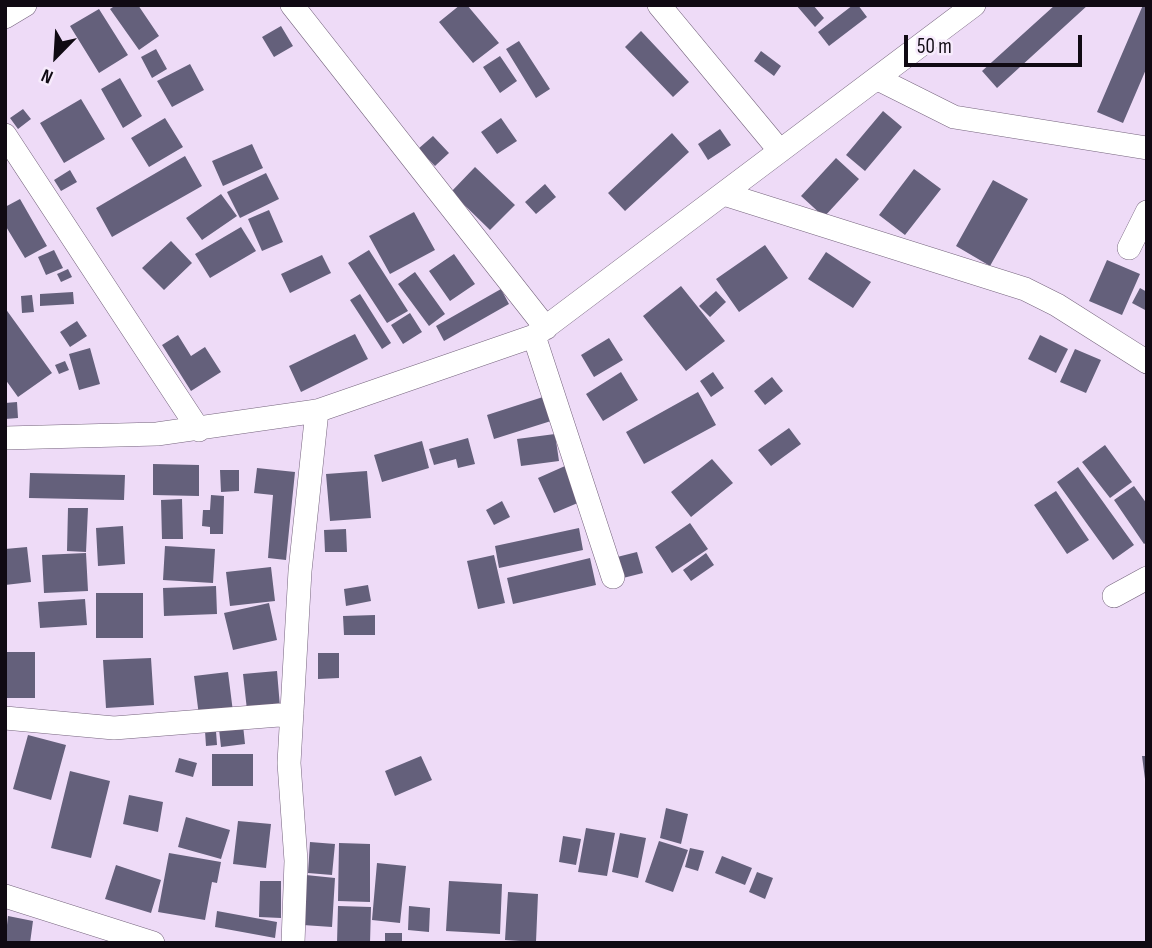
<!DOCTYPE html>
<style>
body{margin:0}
#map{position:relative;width:1152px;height:948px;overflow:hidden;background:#eedbf7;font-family:"Sofia Sans Condensed",sans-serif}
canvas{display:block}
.frame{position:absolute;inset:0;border:7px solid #100a13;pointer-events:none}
.north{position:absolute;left:21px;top:21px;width:70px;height:70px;-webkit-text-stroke:5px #f7ebfc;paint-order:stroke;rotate:204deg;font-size:19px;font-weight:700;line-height:28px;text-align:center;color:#100a13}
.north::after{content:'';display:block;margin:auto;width:24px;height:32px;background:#100a13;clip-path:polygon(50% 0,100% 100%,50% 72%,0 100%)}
.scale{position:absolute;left:904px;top:35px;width:178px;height:32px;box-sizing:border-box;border:4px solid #100a13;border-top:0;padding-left:9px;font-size:21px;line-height:24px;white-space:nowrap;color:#100a13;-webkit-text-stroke:5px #f7ebfc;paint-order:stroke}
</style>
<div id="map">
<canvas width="1152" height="948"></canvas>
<div class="frame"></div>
<div class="north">N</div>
<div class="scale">50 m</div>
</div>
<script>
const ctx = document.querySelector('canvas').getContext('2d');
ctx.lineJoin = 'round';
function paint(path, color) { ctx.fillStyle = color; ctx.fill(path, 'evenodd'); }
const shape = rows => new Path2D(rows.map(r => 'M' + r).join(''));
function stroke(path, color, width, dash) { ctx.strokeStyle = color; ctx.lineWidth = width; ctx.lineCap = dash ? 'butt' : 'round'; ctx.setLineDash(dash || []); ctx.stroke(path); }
paint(shape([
 [116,5,138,5,159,36,139,50,110,9],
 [460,5,467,5,499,43,473,63,439,22],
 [796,5,813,5,824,18,815,27],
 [853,5,858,5,867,17,829,46,818,32],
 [1055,5,1088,5,997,88,982,71],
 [1143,5,1147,7,1147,67,1123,123,1097,112],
 [99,9,128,55,99,73,70,26],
 [281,26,293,46,274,57,262,37],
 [641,31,689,82,673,97,625,47],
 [519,41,550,89,536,98,506,49],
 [156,49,167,69,152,78,141,57],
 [761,51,781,66,774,76,754,61],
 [500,56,517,81,500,93,483,67],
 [190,64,204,90,172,107,157,81],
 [120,78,142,116,123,128,101,89],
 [81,99,105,139,64,163,40,123],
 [23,109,31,119,18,129,10,118],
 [883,111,902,127,865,171,846,155],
 [165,118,183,147,149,167,131,138],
 [501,118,517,141,497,154,481,132],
 [720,129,731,145,708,160,698,144],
 [672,133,689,152,625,211,608,193],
 [433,136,449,153,435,166,418,149],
 [252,144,263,168,223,186,212,161],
 [185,156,202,186,112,237,96,208],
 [836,158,859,179,824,217,801,196],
 [475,167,515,205,490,230,451,192],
 [914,169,941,189,905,235,879,215],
 [70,170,77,182,61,191,54,180],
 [266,173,279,199,240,218,227,192],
 [993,180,1028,199,990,266,956,246],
 [545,184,556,197,536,214,525,202],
 [221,194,237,216,202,240,186,218],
 [20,199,47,246,25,258,5,225,5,207],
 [269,210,283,242,262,251,248,219],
 [414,212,435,250,390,274,369,236],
 [241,227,256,251,210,278,195,254],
 [171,241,192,263,164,290,142,268],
 [765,245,788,278,739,312,716,279],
 [54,250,63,268,46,275,38,257],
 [369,250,408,311,387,323,348,263],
 [826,252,871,282,853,308,808,279],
 [454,254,475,284,450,301,429,271],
 [322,255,331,273,290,293,281,274],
 [1107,260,1140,274,1122,315,1089,301],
 [68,269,72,277,61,282,57,274],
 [415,272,445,314,429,326,398,284],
 [681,286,725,341,686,371,643,316],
 [1140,288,1147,292,1147,311,1132,303],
 [501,289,509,304,444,341,436,326],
 [716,291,726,302,710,317,699,306],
 [73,292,74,304,40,306,40,294],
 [360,294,391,343,382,349,350,300],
 [32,295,34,312,22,313,21,296],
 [5,308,52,373,18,397,5,379],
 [410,313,422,332,403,344,391,325],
 [77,321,87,336,70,347,60,332],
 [355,334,368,359,301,392,289,366],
 [178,335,191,356,205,347,221,372,191,391,162,345],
 [1040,335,1068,349,1056,373,1028,359],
 [609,338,623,360,594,377,581,355],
 [90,348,100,384,79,390,69,354],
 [1075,349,1101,360,1086,393,1060,382],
 [65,361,69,370,59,374,55,365],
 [621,372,638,400,603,421,586,394],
 [713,372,724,388,711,397,700,381],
 [772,377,783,391,765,405,754,391],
 [698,392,716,425,644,464,626,432],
 [543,397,551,421,494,439,487,415],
 [17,402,18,418,5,419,5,403],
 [789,428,801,444,771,466,758,450],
 [555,434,559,461,521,466,517,439],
 [468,438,475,464,458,468,456,459,434,465,429,449],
 [422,441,429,468,382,482,374,455],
 [1105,445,1132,482,1110,498,1082,462],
 [712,459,733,483,691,517,671,492],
 [153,464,199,465,199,496,153,495],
 [565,466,580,502,554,513,538,478],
 [1078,467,1134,545,1113,560,1057,482],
 [257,468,295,472,286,560,268,558,273,495,254,493],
 [220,470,239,470,239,491,221,492],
 [367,471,371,518,330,521,326,474],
 [30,473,125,475,124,500,29,498],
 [1134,486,1147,504,1147,542,1144,544,1114,500],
 [1056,491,1089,540,1067,554,1034,505],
 [211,495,224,496,223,534,210,534,210,527,202,526,203,510,210,510],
 [182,499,183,539,162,539,161,500],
 [502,501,510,517,494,525,486,510],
 [68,508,88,508,86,552,67,551],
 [690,523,708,549,672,573,655,547],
 [123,526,125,564,98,566,96,528],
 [579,528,583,550,499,568,495,546],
 [346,529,347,552,325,552,324,530],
 [165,546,215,549,213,583,163,580],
 [27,547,31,582,5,585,5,549],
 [637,552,643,573,623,578,617,557],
 [86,553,88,591,44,593,42,555],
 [706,553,714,565,691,581,683,570],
 [494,555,505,603,478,609,467,561],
 [590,558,596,585,513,604,507,578],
 [271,567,275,601,230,606,226,572],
 [368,585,371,601,346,606,344,589],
 [216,586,217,614,164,616,163,588],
 [96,593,143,593,143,638,96,638],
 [85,599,87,625,40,628,38,602],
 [269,603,277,640,233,650,224,613],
 [375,615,375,635,344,635,343,616],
 [5,652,35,652,35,698,5,698],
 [318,653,339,653,339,678,318,679],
 [151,658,154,705,106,708,103,660],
 [277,671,280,707,247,710,243,674],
 [228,672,233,712,199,716,194,676],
 [243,725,245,744,221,747,219,729],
 [205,731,216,731,217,745,206,746],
 [28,735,66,745,51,800,13,789],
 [212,754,253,754,253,786,212,786],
 [421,756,432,780,395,796,385,771],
 [1142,756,1147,756,1147,779,1145,779],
 [179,758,197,763,193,777,175,772],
 [70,771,110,781,91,858,51,848],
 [129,795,163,802,158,832,123,824],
 [666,808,688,814,681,844,660,838],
 [186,817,230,830,221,859,178,847],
 [238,821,271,824,266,868,233,864],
 [586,828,615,833,607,876,578,872],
 [620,833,646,838,638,878,612,872],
 [563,836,581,839,576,865,559,862],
 [659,841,688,850,673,892,645,882],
 [310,842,335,844,332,875,308,873],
 [339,843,370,844,370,902,338,901],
 [690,848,704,851,698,871,685,867],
 [169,853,221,862,217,883,212,882,205,920,158,912],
 [722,856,752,868,745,885,715,873],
 [377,863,406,866,400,923,372,920],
 [116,865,161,880,151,913,105,899],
 [757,872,773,878,765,899,749,892],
 [306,875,335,878,332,927,303,925],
 [260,881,281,881,281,918,259,917],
 [449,881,502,884,500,934,446,931],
 [508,892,538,894,536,942,505,940],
 [338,906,371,907,370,943,337,943],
 [409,906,430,908,429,932,408,930],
 [217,911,277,922,275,938,215,927],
 [8,916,33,921,30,943,5,943],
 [385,933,402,933,402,943,385,943]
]), '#64607b');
const minor = shape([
 [292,5,546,328],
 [659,5,780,151],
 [5,17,25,5],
 [878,79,954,117,1147,148],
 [5,135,199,430],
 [724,194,1025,289,1057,305,1147,362],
 [1129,248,1147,212],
 [534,336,613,577],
 [5,438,157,434,317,411,534,336,974,5],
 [1114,596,1147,578],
 [5,718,114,728,292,714],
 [5,896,153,943],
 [293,943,296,861,289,763,300,571,317,411]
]);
stroke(minor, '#75647d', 24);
stroke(minor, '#fff', 23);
</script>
